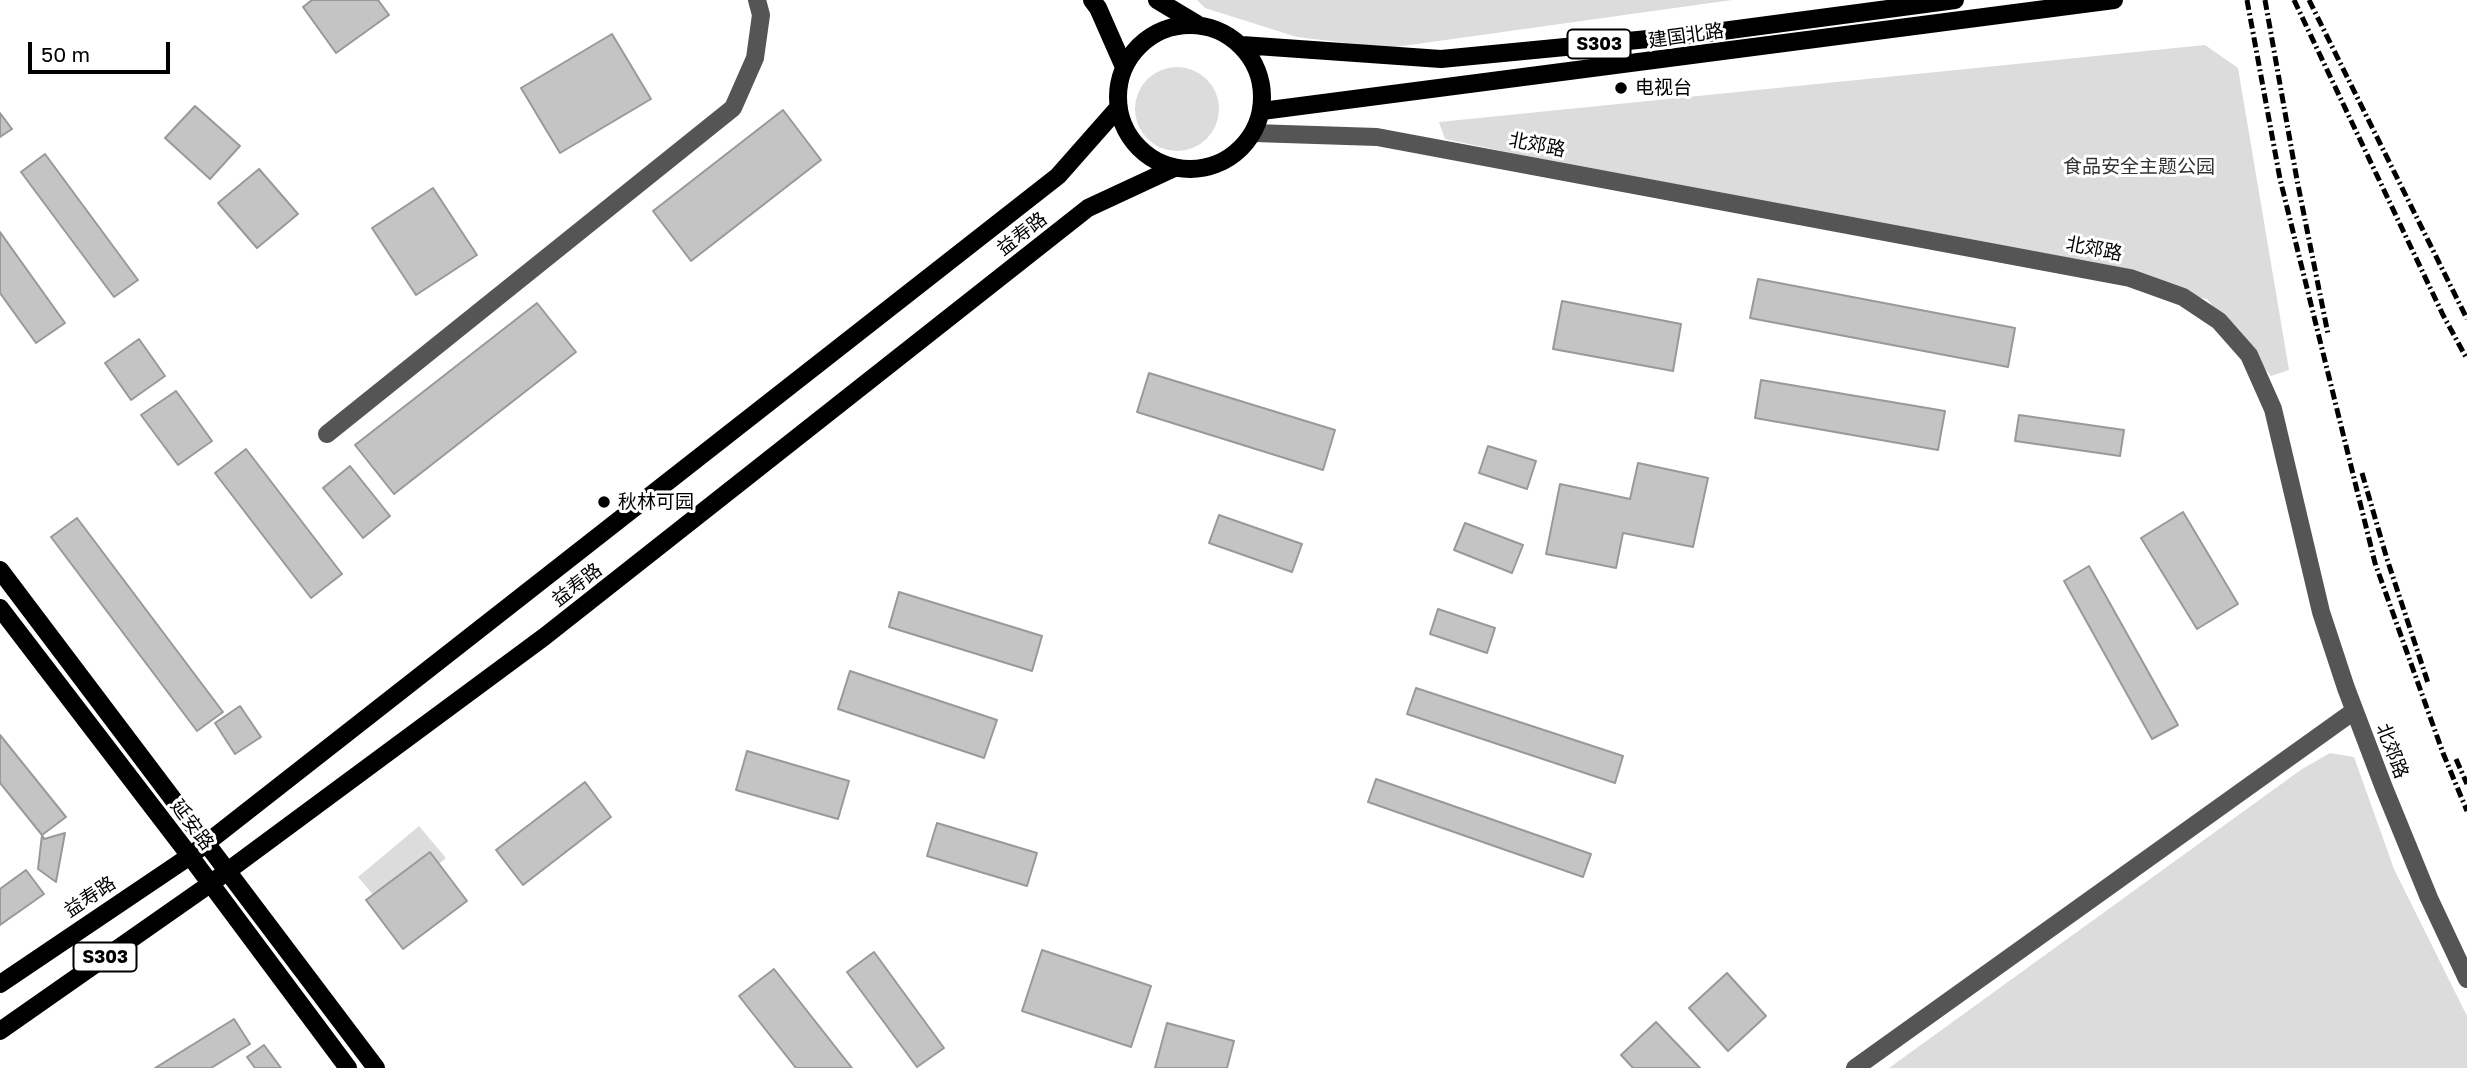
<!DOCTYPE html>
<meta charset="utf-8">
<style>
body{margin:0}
#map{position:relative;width:2467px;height:1068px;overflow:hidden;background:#fff;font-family:"Golos Text",sans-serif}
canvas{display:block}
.scale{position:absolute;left:28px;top:42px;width:142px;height:32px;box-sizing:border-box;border:4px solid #000;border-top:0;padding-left:9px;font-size:21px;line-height:24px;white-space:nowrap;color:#000;-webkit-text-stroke:5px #fff;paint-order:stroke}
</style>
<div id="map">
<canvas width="2467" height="1068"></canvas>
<div class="scale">50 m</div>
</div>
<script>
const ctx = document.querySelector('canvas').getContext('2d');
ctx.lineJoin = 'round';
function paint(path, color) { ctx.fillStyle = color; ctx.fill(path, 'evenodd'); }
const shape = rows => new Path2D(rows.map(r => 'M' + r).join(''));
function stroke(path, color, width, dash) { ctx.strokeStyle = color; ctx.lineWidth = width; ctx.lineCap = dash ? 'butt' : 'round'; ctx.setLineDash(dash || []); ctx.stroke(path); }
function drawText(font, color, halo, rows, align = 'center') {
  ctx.font = font + ' "Golos Text","Noto Sans SC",sans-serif'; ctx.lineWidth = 6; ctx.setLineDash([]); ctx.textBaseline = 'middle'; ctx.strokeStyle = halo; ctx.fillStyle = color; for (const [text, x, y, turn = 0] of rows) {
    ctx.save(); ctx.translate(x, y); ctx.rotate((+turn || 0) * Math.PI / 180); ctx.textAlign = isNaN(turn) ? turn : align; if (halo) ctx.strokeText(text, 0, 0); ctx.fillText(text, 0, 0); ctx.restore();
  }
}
paint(shape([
 [1197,0,1732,0,1388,48,1297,37,1205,8],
 [2205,45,2238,68,2289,370,2271,376,2207,299,1445,139,1439,122],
 '1135 109a42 42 0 1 1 84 0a42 42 0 1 1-84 0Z',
 [2330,753,2354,757,2394,869,2467,1016,2467,1068,1889,1068,2302,769],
 [419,826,446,858,385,909,358,877]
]), '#dcdcdc');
const building = shape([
 [312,0,378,0,389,15,336,53,303,7,312,0],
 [612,34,651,99,560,153,521,88,612,34],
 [195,106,240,146,210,179,165,138,195,106],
 [783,110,821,160,691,261,653,211,783,110],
 [0,113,12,129,0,137,0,113],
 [45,154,138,280,114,297,21,172,45,154],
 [259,169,298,214,257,248,218,203,259,169],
 [433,188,477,255,416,295,372,228,433,188],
 [0,232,65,323,36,343,0,293,0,232],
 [1758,279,2015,328,2008,367,1750,318,1758,279],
 [1562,301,1681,324,1673,371,1553,349,1562,301],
 [537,303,576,352,394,494,355,445,537,303],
 [139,339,165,376,131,400,105,363,139,339],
 [1149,373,1335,430,1323,470,1137,412,1149,373],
 [1761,380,1945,411,1938,450,1755,418,1761,380],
 [176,391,212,441,178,465,141,415,176,391],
 [2019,415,2124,430,2120,456,2015,441,2019,415],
 [1488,446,1536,461,1527,489,1479,473,1488,446],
 [246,449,342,574,311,598,215,473,246,449],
 [1638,463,1708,478,1693,547,1623,533,1616,568,1546,554,1560,484,1630,499,1638,463],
 [350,466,390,516,363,538,323,488,350,466],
 [2183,512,2238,604,2197,629,2141,538,2183,512],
 [1219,515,1302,544,1292,572,1209,543,1219,515],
 [77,518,223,712,197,731,51,537,77,518],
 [1465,523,1523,545,1512,573,1454,550,1465,523],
 [2089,566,2178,725,2152,739,2064,581,2089,566],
 [899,592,1042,636,1032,671,889,627,899,592],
 [1438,609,1495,628,1487,653,1430,634,1438,609],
 [850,671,997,720,984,758,838,709,850,671],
 [1416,688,1623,756,1615,783,1407,714,1416,688],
 [240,706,261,737,235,754,215,723,240,706],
 [0,735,66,817,42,835,0,783,0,735],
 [747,751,849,781,838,819,736,790,747,751],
 [1376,779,1591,854,1583,877,1368,802,1376,779],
 [585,782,611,817,523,885,496,850,585,782],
 [937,823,1037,853,1027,886,927,856,937,823],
 [65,833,56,882,38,869,42,835,44,839,65,833],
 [430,852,467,901,403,949,366,900,430,852],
 [26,870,44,894,0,925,0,889,26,870],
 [1042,950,1151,986,1131,1047,1022,1011,1042,950],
 [874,952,944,1048,917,1067,847,972,874,952],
 [774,969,852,1068,796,1068,739,996,774,969],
 [1727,973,1766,1016,1728,1051,1689,1008,1727,973],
 [234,1019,250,1044,211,1068,155,1068,234,1019],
 [1656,1022,1700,1068,1633,1068,1621,1055,1656,1022],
 [1167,1023,1234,1041,1227,1068,1155,1068,1167,1023],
 [264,1045,281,1068,255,1068,247,1057,264,1045]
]);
paint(building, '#c4c4c4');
stroke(building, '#999', 2);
stroke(shape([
 [1254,133,1377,137,2130,278,2183,297,2219,321,2249,355,2273,409,2321,612,2346,688,2384,788,2429,898,2467,979],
 [327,434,733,108,755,58,761,15,757,0],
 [1855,1068,2354,711]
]), '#555', 18);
stroke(shape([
 [1092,0,1098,8,1124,67],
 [1157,0,1197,24],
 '1118 97a72 72 0 1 1 144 0a72 72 0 1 1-144 0Z',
 [1242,45,1441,59,1700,34,1955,0],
 [1262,111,2114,0],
 [0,570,376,1068],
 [0,608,190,856,348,1068],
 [0,984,190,856,1058,176,1118,108],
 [0,1031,210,884,544,637,1088,208,1174,168]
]), '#000', 18);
stroke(shape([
 [2247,0,2280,179,2375,563,2443,753,2467,811],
 [2265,0,2297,180,2328,334],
 [2294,0,2443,315,2467,359],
 [2309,0,2467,319],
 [2362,473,2387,559,2428,683],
 [2456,759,2467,784]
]), '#000', 5, [10, 3.5, 2, 3.5]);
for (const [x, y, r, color] of [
 [1621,88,7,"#000"],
 [604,502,7,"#000"]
]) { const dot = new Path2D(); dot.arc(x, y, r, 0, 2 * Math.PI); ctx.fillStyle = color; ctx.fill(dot); stroke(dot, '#fff', 2.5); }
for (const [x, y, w] of [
 [1599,44,63],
 [105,957,63]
]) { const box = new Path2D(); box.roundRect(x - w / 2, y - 14.5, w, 29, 5); ctx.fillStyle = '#fff'; ctx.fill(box); stroke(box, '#000', 2); }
drawText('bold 18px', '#000', null, [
 ["S303",1599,44],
 ["S303",105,957]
]);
drawText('19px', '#000', '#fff', [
 ["建国北路",1686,36,-8],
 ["北郊路",1537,145,11],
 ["益寿路",1022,234,-38],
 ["北郊路",2094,249,11],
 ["益寿路",577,585,-38],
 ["北郊路",2392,751,69],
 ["延安路",192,825,53],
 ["益寿路",90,897,-34]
]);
drawText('19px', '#000', '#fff', [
 ["电视台",1635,88],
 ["秋林可园",618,502]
], 'left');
drawText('19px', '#333', '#fff', [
 ["食品安全主题公园",2139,167]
]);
</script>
